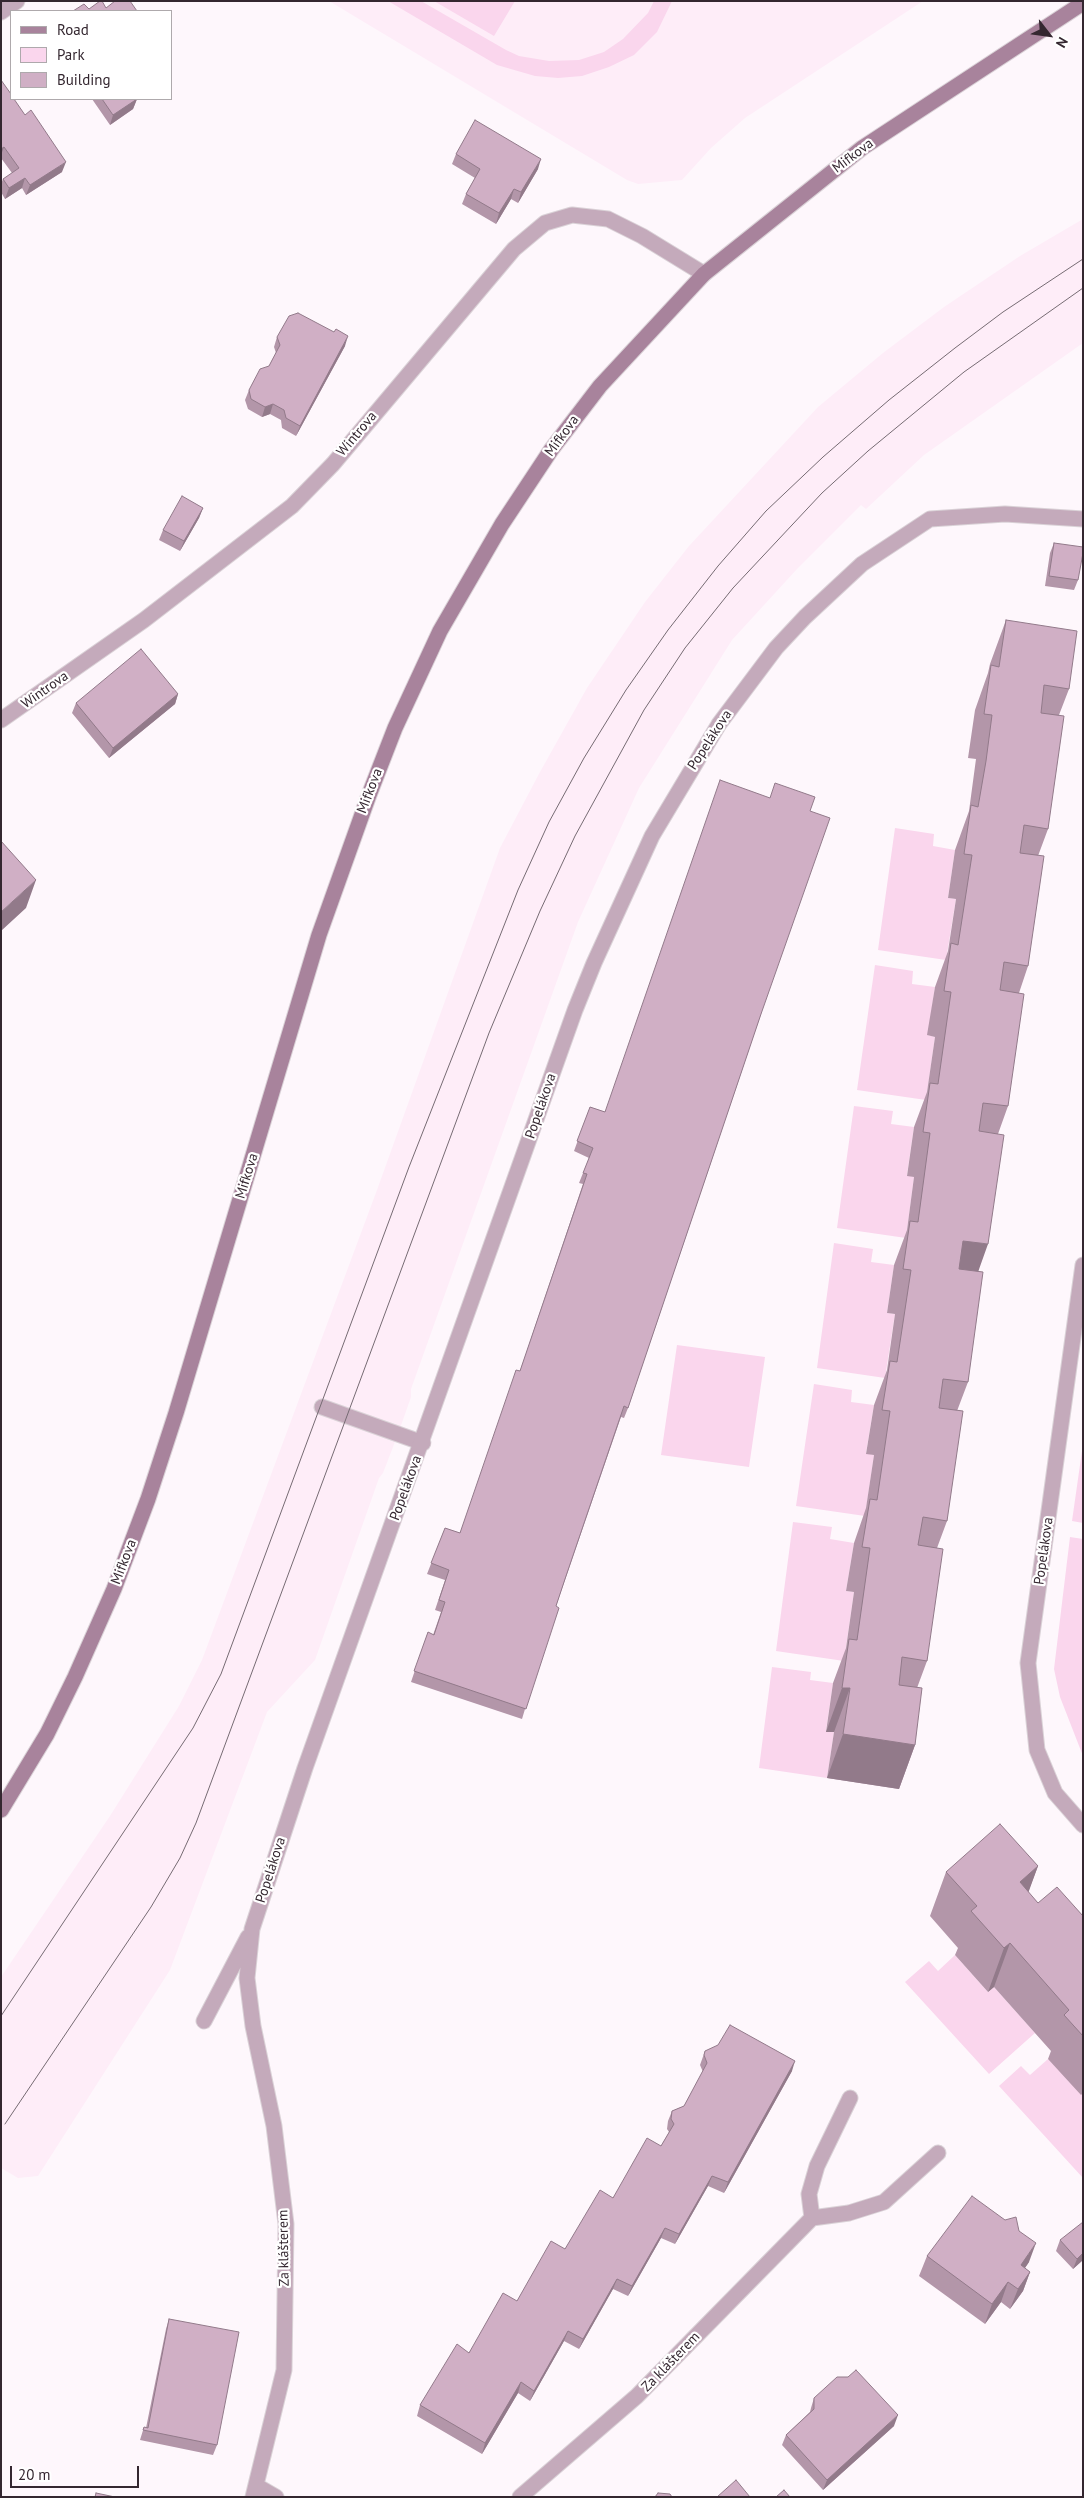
<!DOCTYPE html>
<meta charset="utf-8">
<style>
body{margin:0}
#map{position:relative;width:1084px;height:2498px;overflow:hidden;background:#fef7fc;font-family:"PT Sans",sans-serif}
canvas{display:block}
.frame{position:absolute;inset:0;border:2px solid #342730;pointer-events:none}
.legend{position:absolute;left:10px;top:10px;width:162px;height:90px;box-sizing:border-box;background:#fff;border:1px solid #aea9ac;margin:0;padding:6px 9px;list-style:none;font-size:15px;color:#342730}
.legend li{display:flex;align-items:center;gap:10px;height:25px}
.legend b{width:25px;border:1px solid #aea9ac}
.north{position:absolute;left:1024px;top:10px;width:50px;height:50px;-webkit-text-stroke:4px #fff;paint-order:stroke;rotate:120deg;font-size:14px;font-weight:700;line-height:20px;text-align:center;color:#342730}
.north::after{content:'';display:block;margin:auto;width:18px;height:22px;background:#342730;clip-path:polygon(50% 0,100% 100%,50% 72%,0 100%)}
.scale{position:absolute;left:10px;top:2466px;width:129px;height:22px;box-sizing:border-box;border:2px solid #342730;border-top:0;padding-left:6px;font-size:15px;line-height:18px;white-space:nowrap;color:#342730;-webkit-text-stroke:4px #fff;paint-order:stroke}
</style>
<div id="map">
<canvas width="1084" height="2498"></canvas>
<div class="frame"></div>
<ul class="legend">
<li><b style="height:6px;background:#a8839c"></b>Road</li>
<li><b style="height:14px;background:#fad6ed"></b>Park</li>
<li><b style="height:14px;background:#d0afc5"></b>Building</li>
</ul>
<div class="north">N</div>
<div class="scale">20 m</div>
</div>
<script>
const ctx = document.querySelector('canvas').getContext('2d');
ctx.lineJoin = 'round';
function paint(path, color) { ctx.fillStyle = color; ctx.fill(path, 'evenodd'); }
const shape = rows => new Path2D(rows.map(r => 'M' + r).join(''));
function stroke(path, color, width, dash) { ctx.strokeStyle = color; ctx.lineWidth = width; ctx.lineCap = dash ? 'butt' : 'round'; ctx.setLineDash(dash || []); ctx.stroke(path); }
function drawText(font, color, halo, rows, align = 'center') {
  ctx.font = font + ' "PT Sans",sans-serif'; ctx.lineWidth = 4.5; ctx.setLineDash([]); ctx.textBaseline = 'middle'; ctx.strokeStyle = halo; ctx.fillStyle = color; for (const [text, x, y, turn = 0] of rows) {
    ctx.save(); ctx.translate(x, y); ctx.rotate((+turn || 0) * Math.PI / 180); ctx.textAlign = isNaN(turn) ? turn : align; if (halo) ctx.strokeText(text, 0, 0); ctx.fillText(text, 0, 0); ctx.restore();
  }
}
paint(shape([
 [329,1,923,1,745,118,711,148,682,180,638,184,627,180],
 [1083,219,1083,343,924,455,866,509,861,505,797,569,732,640,639,788,578,922,411,1389,411,1397,398,1434,383,1473,379,1478,315,1660,267,1712,170,1970,38,2176,18,2178,1,2168,1,1977,110,1816,179,1706,202,1660,377,1190,500,848,540,772,587,688,645,602,689,546,818,407,883,353,944,307,1020,256]
]), '#feedf8');
paint(shape([
 [388,1,421,1,506,50,519,56,549,61,579,60,604,52,623,39,648,13,654,1,672,1,657,32,634,55,609,67,582,76,558,78,535,76,497,65],
 [434,1,515,1,494,36],
 [895,828,934,834,933,846,955,850,948,898,956,899,946,960,878,950],
 [875,965,913,971,912,984,935,987,928,1035,935,1037,926,1100,857,1090],
 [854,1106,893,1111,891,1124,914,1127,907,1175,914,1177,906,1238,837,1228],
 [834,1243,873,1249,871,1262,894,1265,887,1313,895,1314,885,1378,817,1368],
 [677,1345,765,1357,749,1467,661,1455],
 [814,1384,852,1390,851,1402,874,1405,866,1453,874,1455,865,1516,796,1506],
 [1083,1444,1083,1523,1072,1521],
 [793,1522,832,1527,830,1539,854,1543,846,1591,854,1592,844,1661,776,1651],
 [1070,1537,1083,1539,1083,1756,1060,1697,1054,1669],
 [772,1667,811,1672,810,1680,833,1683,826,1731,834,1732,827,1778,759,1768],
 [955,1955,988,1992,994,1987,1035,2033,989,2074,905,1982,929,1961,938,1971],
 [1048,2059,1083,2093,1083,2178,999,2086,1021,2066,1030,2075]
]), '#fad6ed');
const lane = shape([
 [322,1407,423,1443]
]);
const street = shape([
 [1,12,17,1],
 [1,720,144,620,292,506,333,464,514,249,545,223,572,215,608,219,642,236,704,274],
 [1083,1265,1028,1663,1037,1750,1055,1793,1083,1825],
 [204,2021,248,1937],
 [850,2098,817,2166,809,2194,812,2218,849,2213,884,2202,938,2153],
 [257,2486,276,2497],
 [253,2497,284,2370,286,2224,274,2126,253,2026,247,1978,252,1929,305,1768,575,1010,594,963,652,836,719,724,776,648,805,617,862,564,930,519,1005,514,1083,519],
 [520,2497,637,2396,812,2218]
]);
const secondary = shape([
 [1,1810,47,1734,75,1677,114,1589,148,1499,176,1413,319,935,369,795,395,728,440,631,502,524,551,450,600,386,704,274,862,148,1083,3]
]);
stroke(lane, '#dad2d7', 17);
stroke(street, '#dad2d7', 17);
stroke(secondary, '#dad2d7', 17);
stroke(lane, '#c4aabb', 15);
stroke(street, '#c4aabb', 15);
stroke(secondary, '#a8839c', 15);
stroke(shape([
 [1,2016,193,1728,221,1674,409,1167,518,890,549,822,584,758,626,690,668,630,718,566,766,511,823,457,889,400,955,348,1003,312,1083,259],
 [5,2124,151,1907,180,1858,196,1823,489,1033,540,911,575,836,644,710,685,648,733,588,822,493,868,451,964,372,1083,288]
]), '#766b73', 1);
paint(shape([
 [1,80,62,172,26,195,22,188,5,199,1,192,1,184,3,179,12,173,1,158],
 [92,99,137,99,133,109,110,125],
 [456,154,538,169,518,203,511,199,496,224,462,204,466,194,475,178,452,164],
 [277,337,345,346,296,436,282,428,281,420,270,414,262,417,248,409,245,400,249,390,269,366,276,353,274,347],
 [203,508,199,518,180,551,159,540,163,530],
 [1054,543,1078,580,1074,590,1045,586,1050,553],
 [1006,620,1069,689,1059,715,1048,829,1038,856,1028,966,1019,993,1008,1106,998,1134,978,1272,968,1382,957,1411,947,1521,937,1548,927,1661,917,1688,915,1745,899,1789,827,1778,834,1732,826,1732,833,1683,846,1648,854,1592,846,1591,854,1543,866,1508,874,1455,866,1454,874,1405,887,1370,895,1314,887,1313,894,1265,907,1230,914,1177,907,1176,914,1127,927,1092,935,1037,927,1035,935,987,948,951,956,899,948,898,955,850,969,811,976,759,968,758,975,710,988,673,990,664],
 [178,694,175,704,109,758,72,713,76,703],
 [770,798,810,811,761,1014,628,1408,624,1418,621,1417,556,1606,522,1719,411,1682,428,1632,433,1635,441,1612,435,1610,445,1580,427,1574,445,1528,460,1533,520,1371,583,1184,579,1183,589,1158,574,1151,590,1107,605,1112],
 [1038,1866,1028,1892,1038,1903,1083,1916,1083,2093,1081,2095,1048,2059,1051,2051,994,1987,988,1992,955,1955,958,1948,930,1916,946,1872],
 [705,2051,792,2071,724,2193,708,2186,675,2244,661,2238,628,2296,613,2289,579,2349,564,2341,530,2401,518,2393,482,2454,417,2416,420,2405,565,2249,661,2146,669,2132,667,2129,668,2121,672,2111,684,2106,703,2072,700,2065],
 [1019,2231,1029,2262,1025,2268,1030,2272,1023,2291,1010,2309,1001,2302,985,2324,919,2276,927,2256],
 [1060,2240,1083,2260,1073,2269,1056,2251],
 [169,2319,217,2445,213,2455,140,2440,144,2427,146,2428,166,2329],
 [814,2398,894,2426,823,2490,782,2445,786,2435,810,2412,811,2408]
]), '#b396a9');
paint(shape([
 [137,99,133,109,110,125,113,115],
 [4,147,1,155,1,149],
 [541,159,538,169,518,203,521,192],
 [66,162,62,172,26,195,30,185],
 [25,178,22,188,5,199,9,188],
 [514,189,511,199,496,224,499,213],
 [348,336,345,346,296,436,300,426],
 [273,404,270,414,262,417,265,407],
 [203,508,199,518,180,551,184,541],
 [178,694,175,704,109,758,113,748],
 [36,880,26,908,1,931,1,912],
 [963,1241,988,1244,972,1289,947,1285],
 [842,1688,850,1688,834,1732,826,1732],
 [843,1734,915,1745,899,1789,827,1778],
 [1038,1866,1022,1910,1020,1882],
 [1010,1943,994,1987,988,1992,1004,1948],
 [795,2061,792,2071,724,2193,728,2182],
 [712,2176,708,2186,675,2244,679,2234],
 [665,2228,661,2238,628,2296,632,2286],
 [1036,2243,1029,2262,1013,2285,1021,2265],
 [1083,2253,1083,2260,1073,2269,1077,2259],
 [1030,2272,1023,2291,1010,2309,1018,2289],
 [617,2279,613,2289,579,2349,583,2339],
 [1008,2282,1001,2302,985,2324,992,2304],
 [568,2331,564,2341,530,2401,534,2391],
 [521,2382,518,2393,482,2454,485,2443],
 [898,2415,894,2426,823,2490,827,2480]
]), '#927a8a');
const building = shape([
 [100,1,102,1,106,8,115,1,130,1,137,11,73,11,84,4,89,9,100,1],
 [1,80,11,94,11,99,14,99,25,115,31,110,66,162,30,185,25,178,9,188,3,179,19,168,4,147,1,149,1,80],
 [102,99,137,99,113,115,102,99],
 [475,120,541,159,521,192,514,189,499,213,466,194,480,169,456,154,475,120],
 [298,313,334,332,336,329,348,336,300,426,286,418,284,410,273,404,265,407,251,399,249,390,260,369,269,366,280,345,277,337,289,316,298,313],
 [182,496,203,508,184,541,163,530,182,496],
 [1054,543,1083,547,1083,553,1078,580,1049,576,1054,543],
 [1006,620,1077,631,1069,689,1044,685,1041,713,1064,716,1048,829,1024,825,1020,853,1044,856,1028,966,1004,962,1000,990,1024,994,1008,1106,983,1103,979,1131,1004,1135,988,1244,963,1241,959,1269,983,1272,968,1382,943,1379,939,1408,963,1411,947,1521,923,1517,918,1545,943,1549,927,1661,902,1657,899,1685,922,1688,915,1745,843,1734,850,1688,842,1688,849,1639,857,1640,870,1548,862,1547,870,1499,877,1500,890,1411,882,1410,890,1361,897,1362,911,1270,903,1269,910,1221,918,1222,930,1133,923,1132,930,1083,938,1084,951,992,944,991,951,943,958,945,972,855,964,854,971,805,978,807,986,761,992,715,984,714,991,665,999,667,1006,620],
 [141,649,178,694,113,748,76,703,141,649],
 [720,780,770,798,775,783,815,797,810,811,830,818,761,1014,628,1408,624,1406,565,1579,556,1606,559,1608,526,1709,414,1671,428,1632,434,1635,445,1602,439,1600,449,1570,431,1563,445,1528,460,1533,516,1370,520,1371,587,1174,583,1173,593,1148,577,1141,590,1107,605,1112,720,780],
 [1,841,36,880,1,912,1,841],
 [1000,1824,1038,1866,1020,1882,1038,1903,1057,1887,1083,1916,1083,2036,1064,2015,1069,2010,1010,1943,1004,1948,971,1911,977,1906,946,1872,1000,1824],
 [730,2025,795,2061,728,2182,712,2176,679,2234,665,2228,632,2286,617,2279,583,2339,568,2331,534,2391,521,2382,485,2443,420,2405,457,2344,469,2353,503,2293,517,2301,551,2241,565,2249,600,2190,613,2198,647,2138,661,2146,674,2124,671,2119,672,2111,684,2106,707,2063,704,2055,705,2051,718,2045,730,2025],
 [972,2196,1005,2220,1016,2217,1019,2231,1036,2243,1021,2265,1030,2272,1018,2289,1008,2282,992,2304,927,2256,972,2196],
 [1083,2222,1083,2253,1077,2259,1060,2240,1083,2222],
 [169,2319,239,2332,217,2445,143,2430,144,2427,148,2428,169,2319],
 [856,2370,898,2415,827,2480,786,2435,814,2409,814,2398,837,2377,848,2377,856,2370],
 [736,2480,750,2497,717,2497,736,2480],
 [784,2490,790,2497,776,2497,784,2490],
 [96,2493,115,2497,95,2497,96,2493],
 [658,2493,670,2494,672,2497,655,2497,658,2493]
]);
paint(building, '#d0afc5');
stroke(building, '#927a8a', 1);
drawText('14px', '#342730', '#fff', [
 ["Mifkova",853,156,-37],
 ["Wintrova",357,434,-50],
 ["Mifkova",562,436,-54],
 ["Wintrova",45,690,-35],
 ["Popelákova",710,740,-57],
 ["Mifkova",370,791,-69],
 ["Popelákova",541,1106,-71],
 ["Mifkova",247,1176,-73],
 ["Popelákova",406,1488,-70],
 ["Popelákova",1044,1551,-82],
 ["Mifkova",124,1562,-69],
 ["Popelákova",271,1870,-72],
 ["Za klášterem",284,2248,-91],
 ["Za klášterem",671,2362,-46]
]);
</script>
